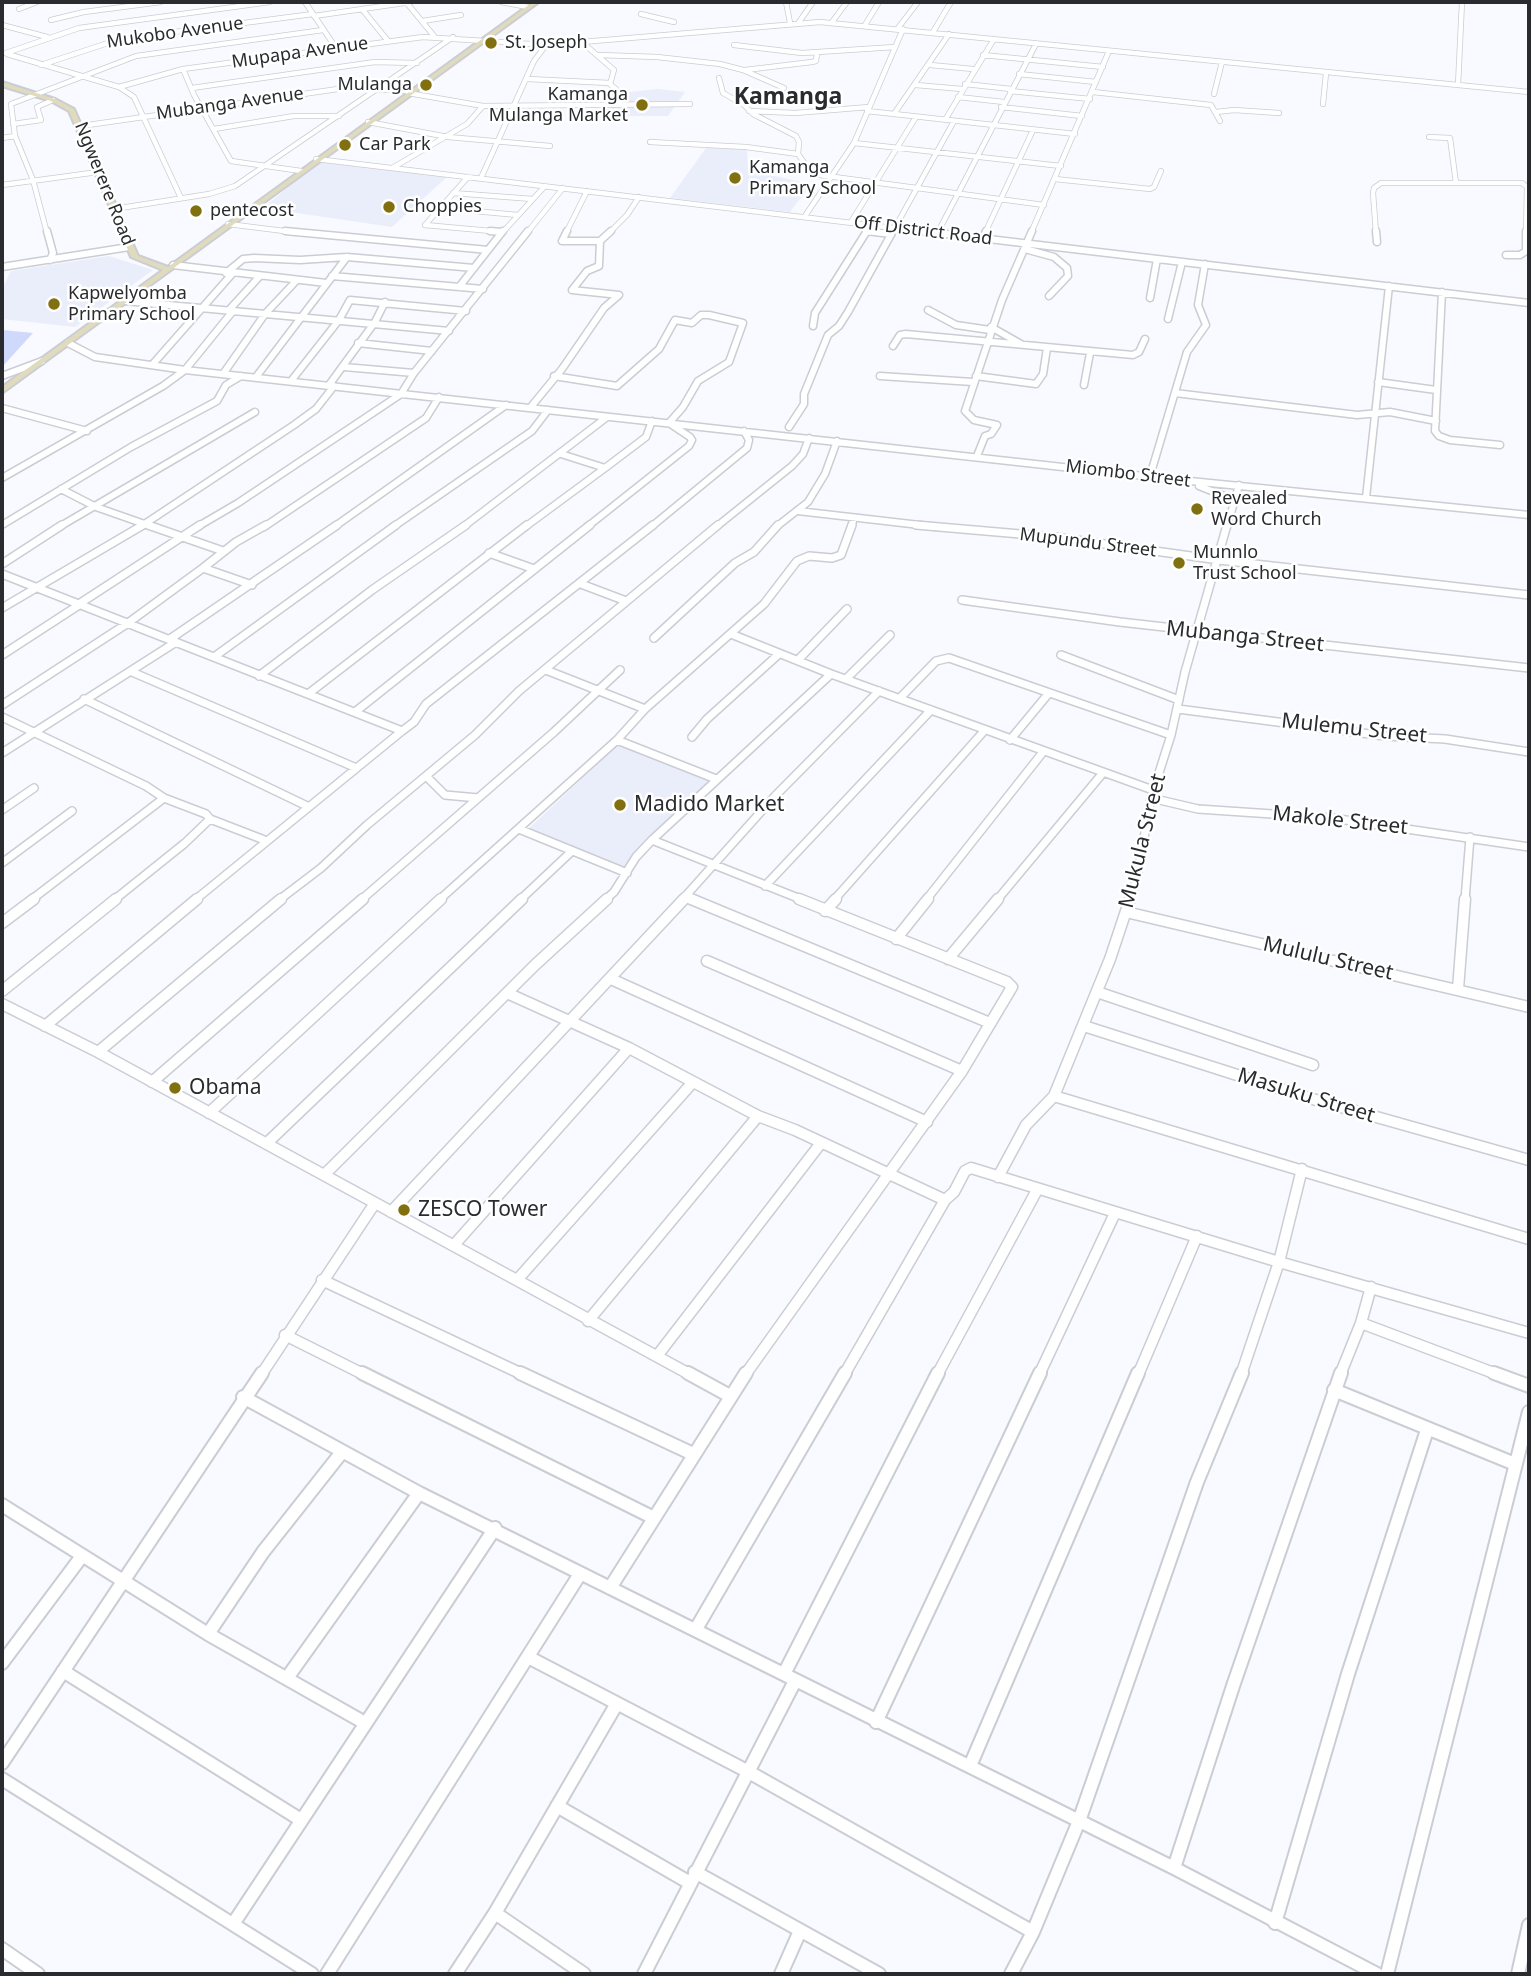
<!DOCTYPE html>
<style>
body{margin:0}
#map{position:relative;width:1531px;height:1976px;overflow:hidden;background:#f8faff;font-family:"Noto Sans",sans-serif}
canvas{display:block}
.frame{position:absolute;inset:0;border:4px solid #2a2b2e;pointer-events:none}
</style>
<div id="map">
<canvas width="1531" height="1976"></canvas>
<div class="frame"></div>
</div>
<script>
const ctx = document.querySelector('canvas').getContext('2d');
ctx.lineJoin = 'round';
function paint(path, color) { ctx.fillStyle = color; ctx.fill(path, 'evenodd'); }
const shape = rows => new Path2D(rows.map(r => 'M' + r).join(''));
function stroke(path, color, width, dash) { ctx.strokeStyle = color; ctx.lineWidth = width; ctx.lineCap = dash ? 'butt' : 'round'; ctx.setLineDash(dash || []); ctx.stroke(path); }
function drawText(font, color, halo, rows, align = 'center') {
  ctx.font = font + ' "Noto Sans",sans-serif'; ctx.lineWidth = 5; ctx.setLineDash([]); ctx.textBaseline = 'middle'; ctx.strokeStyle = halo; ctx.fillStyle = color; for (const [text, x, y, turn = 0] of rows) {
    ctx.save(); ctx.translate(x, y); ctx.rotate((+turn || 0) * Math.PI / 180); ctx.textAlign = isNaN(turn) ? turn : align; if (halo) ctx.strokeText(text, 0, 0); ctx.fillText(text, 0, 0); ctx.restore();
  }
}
paint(shape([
 [658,89,685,92,668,116,617,116,601,95],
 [706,148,747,149,748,168,760,173,811,184,790,212,670,198],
 [321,160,448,176,392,227,263,208],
 [109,256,153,270,75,327,2,319,2,289,11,271],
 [618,745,711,781,625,868,528,829]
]), '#eaeefa');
paint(shape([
 [2,330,33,333,2,367]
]), '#ced9fb');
const streetFar4 = shape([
 [305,2,336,48],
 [406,2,434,36],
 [501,2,528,7],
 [786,2,790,23],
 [19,9,37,2],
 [362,9,388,41],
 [641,14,674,22],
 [314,16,411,2],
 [51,20,84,12,161,2],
 [422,21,461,15],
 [799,22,813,2],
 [832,22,847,2],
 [2,25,47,37],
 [865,25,879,2],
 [898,28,918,2],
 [933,32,951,2],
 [583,43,614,70,610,84,620,93,620,104],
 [734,45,802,53,895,47],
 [6,53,79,28,270,2],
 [7,54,119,87,134,97,181,198],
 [599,55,657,57,720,64,743,70,784,88],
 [983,55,1103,67],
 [41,65,120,39,313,14],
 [930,65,973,69],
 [183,69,194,95,231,161,301,171],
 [745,70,812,62,816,61,817,53],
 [1019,74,1096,82],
 [719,78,723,93,744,105,753,114,796,136,799,142,798,154,812,174,1044,205],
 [528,79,610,83],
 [965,84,1011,89],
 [916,85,962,89],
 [1458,85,1462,2],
 [119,87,183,69,423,37,546,45,820,22,1529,92],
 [192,88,375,62,417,63],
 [1010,91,1090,99],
 [1093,92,1211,105,1220,121],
 [408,93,483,106,690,104],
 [1214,94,1222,62],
 [958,97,1004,102],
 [1323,104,1326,73],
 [1001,107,1082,116],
 [749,111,795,113,869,107],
 [867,111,1075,134],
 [1216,112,1234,110,1279,113],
 [894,114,949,34],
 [945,120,994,39],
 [368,122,448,137,550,146],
 [13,124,41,120,37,107,53,100],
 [81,126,345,88,411,91],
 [214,129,294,116,339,116],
 [1429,137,1450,138,1456,183],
 [2,138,15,136],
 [650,142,746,147,798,154],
 [854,143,1061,166],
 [316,159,936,233],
 [394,167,467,124,483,106],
 [481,178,534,61,546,45],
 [1055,179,1150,189,1154,187,1161,171],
 [2,185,98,172],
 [453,193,533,199],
 [441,208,518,215],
 [114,209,209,194,235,186,453,37],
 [805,216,854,143,903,29],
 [851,222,916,117],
 [228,224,300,233],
 [425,225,502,232],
 [425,225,468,177],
 [866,231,880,233],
 [938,232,1036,44],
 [47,233,33,180,15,136,11,104,136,56,323,30],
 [502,233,545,186],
 [527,233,563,188],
 [566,233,587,191],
 [609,233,627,215,639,197],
 [866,233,871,225],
 [892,233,954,121],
 [985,233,1033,130],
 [1031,233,1109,51],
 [1376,233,1373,193,1374,188,1381,183,1522,183,1527,187,1526,233]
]);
const streetFar3 = shape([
 [47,231,53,253,50,260],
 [285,231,488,250],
 [490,231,502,232],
 [567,231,562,241,600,241],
 [866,231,891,234],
 [921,231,1529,303],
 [1376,231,1377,242],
 [983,238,986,231],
 [1025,249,1054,257,1067,268,1068,276,1049,296],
 [1506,255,1520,255,1526,251,1526,231],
 [173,265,326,283],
 [2,267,129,247],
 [226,273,243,259,254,258,300,260,347,257,474,268],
 [332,276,483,289],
 [459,287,503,231],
 [1442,292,1435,431,1439,436,1450,440,1500,445],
 [1150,298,1157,259],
 [125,301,449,331],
 [229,310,259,277],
 [928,310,956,325,990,330],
 [1168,319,1182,262],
 [813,326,815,313,867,231],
 [991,327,1021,344],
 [68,343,95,357,185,370,1180,480,1529,515],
 [358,343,432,351],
 [893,346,900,335,906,334,1133,355,1139,352,1145,339],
 [152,365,232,274],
 [344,367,414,373],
 [223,374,265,314,296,281],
 [2,376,42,361],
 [554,376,617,386,659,349,675,320,692,323,701,315,709,315,743,323,729,362,698,381,683,407,669,423,690,437,692,440,689,446,587,527],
 [880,376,973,382],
 [976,376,1036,384,1043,374,1047,348],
 [256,377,347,257],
 [291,381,339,320,350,300,466,311],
 [1378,382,1436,390],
 [329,385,375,322,385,302],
 [1084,385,1090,353],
 [1175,393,1357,415,1390,412,1436,421],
 [2,408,87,431],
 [530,408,562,369,604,308,619,295,572,290,587,271,599,266,600,241,611,231],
 [789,427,804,404,804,394,828,335,839,326,848,312,893,231],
 [977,456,985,436,991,434,997,425,974,420,965,411,1002,300,1032,231],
 [605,468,646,437,652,421],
 [1150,476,1187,352,1206,325,1198,305,1205,264],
 [2,478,163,386,185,370,233,311],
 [1199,486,1234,500],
 [61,489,96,507,153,527],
 [1366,498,1389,286],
 [798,511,937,527],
 [2,525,131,447,217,401,226,385,241,376],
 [59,527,255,412],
 [140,527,294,425,316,409,334,386],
 [197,527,238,503,401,394,414,373,528,231],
 [264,527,426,418,439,397],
 [334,527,506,405],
 [393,527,532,431,548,410],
 [463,527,607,417],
 [525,527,605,468,561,454],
 [651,527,747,448,749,440,744,431],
 [716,527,792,466,803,454,809,438],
 [776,527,808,502,825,474,837,441],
 [851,527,854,518],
 [1227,527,1239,485]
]);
const streetFar2 = shape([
 [148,525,223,551],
 [916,525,1055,537,1219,560,1529,595],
 [489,553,534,569],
 [2,564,62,525],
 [203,568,236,542,266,525],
 [2,574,402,731,195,900],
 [581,584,626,601],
 [962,600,1120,622,1529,668],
 [79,604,200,525],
 [2,608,143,525],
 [731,634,831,674],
 [654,638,735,563,754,552,778,525],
 [170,639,337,525],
 [2,655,79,605],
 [1061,655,1179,700],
 [214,657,396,525],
 [798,660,847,609],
 [546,670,645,709],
 [132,672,354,767],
 [259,676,372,590,466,525],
 [847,678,890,635],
 [308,694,527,525],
 [900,698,936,661,949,658,1171,735],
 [84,699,307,806],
 [2,705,128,623,203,568,252,585],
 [1178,709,1385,736,1445,739,1529,752],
 [355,712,590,525],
 [2,717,146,786,164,798,31,900],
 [402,731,414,722,426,704,653,525],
 [692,737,707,719,779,654],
 [617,740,716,779],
 [1010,740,1049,693],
 [2,753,176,642],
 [426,776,445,795,478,798],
 [1151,798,1198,809,1332,818,1529,847],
 [2,810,34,788],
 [210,819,267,841],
 [519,829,627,873],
 [2,863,72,811],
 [765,886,931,710],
 [685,896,696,900],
 [114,900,185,843,210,819,206,814,164,798],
 [279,900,321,868,367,825,475,735,519,691,718,525],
 [361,900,554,732,620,670],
 [439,900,617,740,645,709,764,604,797,561,809,556,832,558,841,555,852,525],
 [520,900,572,851],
 [605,900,614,892,636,857,652,840],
 [682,900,775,796,879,691],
 [803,900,652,840,831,674,1153,790],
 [834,900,984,731],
 [926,900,1043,752],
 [997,900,1102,774],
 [1130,900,1137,878,1151,798,1171,735,1185,672,1227,525],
 [1465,900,1470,837]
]);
const streetFar1 = shape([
 [691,899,990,1023],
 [825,911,836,899],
 [1126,912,1529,1007],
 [2,923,34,899],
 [896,939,928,899],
 [948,959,998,899],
 [707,961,962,1071],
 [611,979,927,1122],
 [1458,989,1465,899],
 [2,991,116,899],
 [1097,992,1313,1065],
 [507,993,629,1048,758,1116,795,1130,945,1200,844,1375],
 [2,1004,98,1052,691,1375],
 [45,1026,197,899],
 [1084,1026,1309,1098,1529,1160],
 [98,1052,281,899],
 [152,1082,363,899],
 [1054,1096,1529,1239],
 [209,1113,441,899],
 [267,1143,522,899],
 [324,1175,535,965,607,899],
 [998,1177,1026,1125,1054,1096,1110,959,1130,899],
 [945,1200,954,1192,965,1171,971,1168,1279,1262,1529,1333],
 [391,1212,684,899],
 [454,1245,629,1048],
 [322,1280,524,1375],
 [517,1280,693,1082],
 [588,1321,758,1116],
 [1361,1323,1499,1375],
 [285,1335,365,1375],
 [657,1356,821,1143],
 [261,1375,375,1203],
 [745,1375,962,1071,1012,987,1007,982,799,899],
 [937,1375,1037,1190],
 [1039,1375,1115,1213],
 [1138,1375,1197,1236],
 [1241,1375,1279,1262,1302,1169],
 [1340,1375,1361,1323,1371,1287]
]);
const street = shape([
 [362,1373,654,1518],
 [520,1373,693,1454],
 [688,1373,730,1396],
 [1494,1373,1529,1386],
 [1334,1390,1515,1464],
 [243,1397,419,1493,1174,1868,1377,1974],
 [2,1505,208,1634,365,1723],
 [610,1588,746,1373],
 [696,1629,845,1373],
 [208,1634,263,1552,342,1452],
 [528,1657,747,1771,1033,1932],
 [2,1663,82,1556],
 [63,1671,301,1820],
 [784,1674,938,1373],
 [287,1678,419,1493],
 [876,1722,1040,1373],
 [2,1763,262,1373],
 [970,1766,1138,1373],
 [2,1779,312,1974],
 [557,1806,690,1883],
 [1174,1868,1233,1686,1341,1373],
 [695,1872,879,1974],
 [495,1913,584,1974],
 [1275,1923,1348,1674,1427,1430],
 [233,1924,495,1528],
 [2,1949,38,1974],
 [327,1974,580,1574],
 [455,1974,495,1913,616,1705],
 [644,1974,795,1681],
 [781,1974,800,1931],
 [1011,1974,1033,1932,1079,1821,1197,1482,1242,1373],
 [1387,1974,1529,1412],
 [1518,1974,1529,1925]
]);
const secondary = shape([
 [533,2,539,2,2,393,2,387,163,270,131,257,69,111,51,101,2,86,2,82,55,99,74,109,138,256,168,267,533,2]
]);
stroke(streetFar4, '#cbcdd4', 6);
stroke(streetFar3, '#cbcdd4', 9);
stroke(streetFar2, '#cbcdd4', 10);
stroke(streetFar1, '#cbcdd4', 13);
stroke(street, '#cbcdd4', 16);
stroke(secondary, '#cbcdd4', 4);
stroke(streetFar4, '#fff', 4.5);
stroke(streetFar3, '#fff', 6);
stroke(streetFar2, '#fff', 7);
stroke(streetFar1, '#fff', 10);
stroke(street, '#fff', 12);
paint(secondary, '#e0dbbc');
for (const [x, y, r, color] of [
 [491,43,7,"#80700f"],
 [426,85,7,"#80700f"],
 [642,105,7,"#80700f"],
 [345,145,7,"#80700f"],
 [735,178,7,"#80700f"],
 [389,207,7,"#80700f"],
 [196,211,7,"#80700f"],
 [54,304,7,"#80700f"],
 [1197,509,7,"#80700f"],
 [1179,563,7,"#80700f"],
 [620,805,7,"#80700f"],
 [175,1088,7,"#80700f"],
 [404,1210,7,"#80700f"]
]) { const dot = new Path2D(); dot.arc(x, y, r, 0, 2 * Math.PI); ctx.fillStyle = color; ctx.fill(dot); stroke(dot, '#fff', 2.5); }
drawText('18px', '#2a2b2e', '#fff', [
 ["Mukobo Avenue",175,33,-8],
 ["Mupapa Avenue",300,53,-8],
 ["Mubanga Avenue",230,104,-8],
 ["Ngwerere Road",104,184,68],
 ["Off District Road",923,231,7],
 ["Miombo Street",1128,474,7],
 ["Mupundu Street",1088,543,7]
]);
drawText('18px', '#2a2b2e', '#fff', [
 ["St. Joseph",505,43],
 ["Mulanga",412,85,"right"],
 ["Kamanga",628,95,"right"],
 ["Mulanga Market",628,116,"right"],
 ["Car Park",359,145],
 ["Kamanga",749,168],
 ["Primary School",749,189],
 ["Choppies",403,207],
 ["pentecost",210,211],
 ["Kapwelyomba",68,294],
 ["Primary School",68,315],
 ["Revealed",1211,499],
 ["Word Church",1211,520],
 ["Munnlo",1193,553],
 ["Trust School",1193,574]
], 'left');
drawText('21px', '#2a2b2e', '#fff', [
 ["Mubanga Street",1245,637,6],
 ["Mulemu Street",1354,729,6],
 ["Makole Street",1340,821,6],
 ["Mukula Street",1143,841,-76],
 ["Mululu Street",1328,959,13],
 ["Masuku Street",1306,1096,17]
]);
drawText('21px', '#2a2b2e', '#fff', [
 ["Madido Market",634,805],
 ["Obama",189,1088],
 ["ZESCO Tower",418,1210]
], 'left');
drawText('bold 23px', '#2a2b2e', '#fff', [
 ["Kamanga",788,97]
]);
</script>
